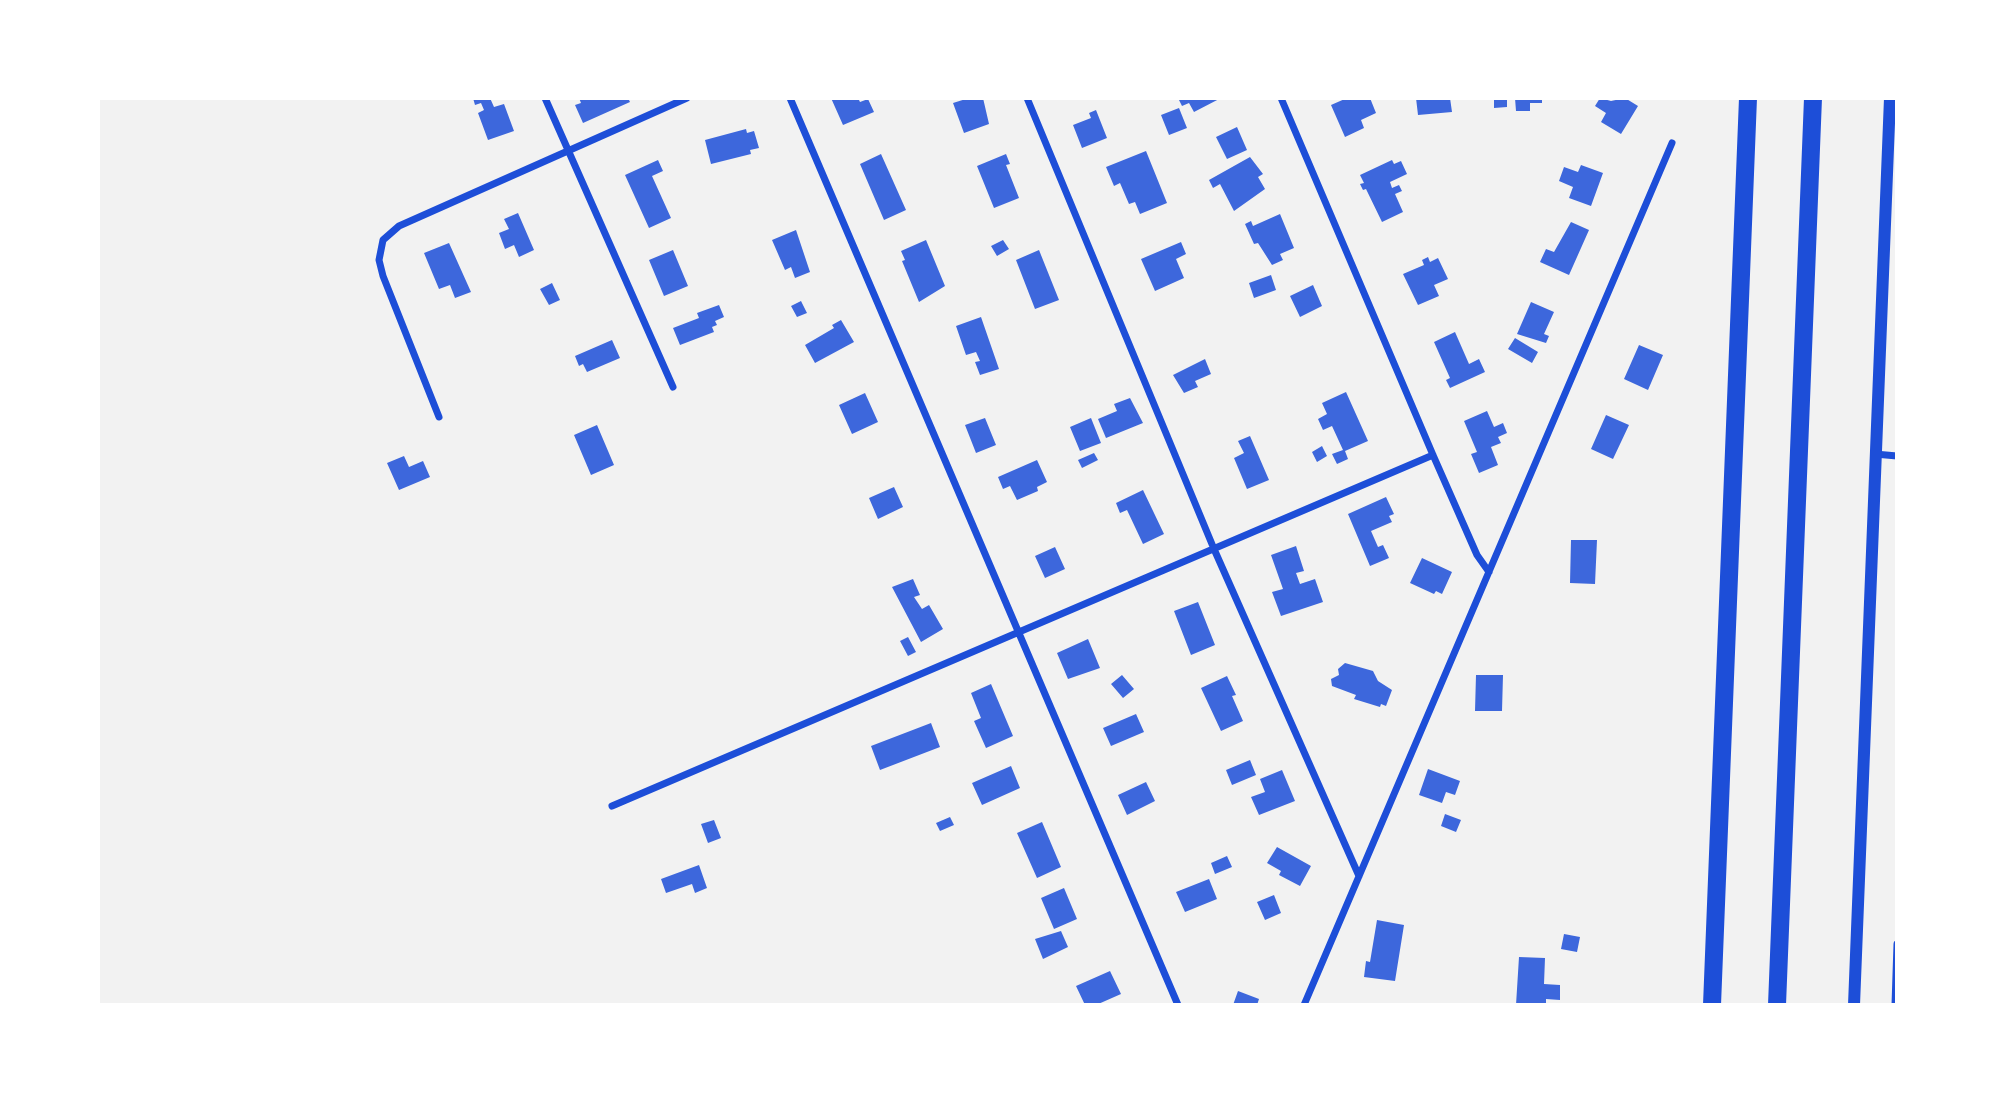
<!DOCTYPE html>
<style>
body{margin:0}
#map{position:relative;width:1995px;height:1103px;overflow:hidden;background:#f2f2f2;font-family:Poppins,sans-serif}
canvas{display:block}
.frame{position:absolute;inset:0;border:100px solid #fff;pointer-events:none}
</style>
<div id="map">
<canvas width="1995" height="1103"></canvas>
<div class="frame"></div>
</div>
<script>
const ctx = document.querySelector('canvas').getContext('2d');
ctx.lineJoin = 'round';
function paint(path, color) { ctx.fillStyle = color; ctx.fill(path, 'evenodd'); }
const shape = rows => new Path2D(rows.map(r => 'M' + r).join(''));
function stroke(path, color, width, dash) { ctx.strokeStyle = color; ctx.lineWidth = width; ctx.lineCap = dash ? 'butt' : 'round'; ctx.setLineDash(dash || []); ctx.stroke(path); }
paint(shape([
 [473,98,490,98,494,107,504,104,514,131,488,140,478,113,484,110,481,103,475,105],
 [579,98,628,98,630,102,583,123,575,105,581,103],
 [831,98,858,98,860,102,868,99,874,112,843,125],
 [969,98,983,98,989,124,964,133,953,103],
 [1178,98,1221,98,1194,112,1189,103,1182,106],
 [1347,98,1370,98,1376,113,1361,120,1364,128,1345,137,1331,105],
 [1416,98,1450,98,1452,112,1418,115],
 [1494,98,1507,98,1507,107,1494,108],
 [1515,98,1542,98,1542,103,1530,103,1530,111,1516,111],
 [1600,98,1611,101,1625,98,1638,106,1621,134,1601,122,1606,113,1595,106],
 [1179,108,1187,128,1169,135,1161,115],
 [1096,110,1107,138,1082,148,1073,125,1091,118,1089,113],
 [1237,127,1247,150,1227,159,1216,137],
 [746,129,747,133,754,131,759,148,750,150,751,154,711,164,705,140],
 [1146,151,1167,203,1140,214,1135,202,1129,204,1120,183,1114,186,1106,167],
 [881,154,906,210,884,220,860,164],
 [1006,154,1010,164,1006,165,1019,198,994,208,977,166],
 [1250,157,1263,174,1258,177,1265,189,1234,211,1220,184,1213,188,1209,180],
 [658,160,663,171,652,176,671,218,649,228,625,175],
 [1392,160,1394,164,1401,161,1407,174,1390,182,1392,188,1399,185,1402,191,1395,194,1403,212,1382,222,1366,189,1363,190,1360,184,1364,183,1360,175],
 [1581,165,1603,173,1591,206,1569,198,1573,187,1559,181,1564,167,1578,172],
 [518,213,534,250,519,257,514,245,505,249,499,233,509,229,504,219],
 [1280,214,1294,248,1280,254,1283,260,1272,265,1258,243,1254,244,1245,224,1251,221,1253,226],
 [1571,222,1589,230,1569,275,1540,262,1546,249,1554,252],
 [796,230,810,272,795,278,791,267,785,270,772,240],
 [926,240,945,286,919,302,902,261,905,260,901,251],
 [1003,240,1009,249,997,256,991,246],
 [1181,242,1186,254,1176,259,1184,278,1155,291,1141,259],
 [449,243,471,292,455,298,450,285,439,289,424,253],
 [673,250,688,286,664,296,649,260],
 [1039,250,1059,300,1035,309,1016,260],
 [1428,257,1430,262,1438,258,1448,279,1434,285,1439,296,1418,305,1403,274,1424,265,1422,260],
 [1271,275,1276,290,1254,298,1249,283],
 [552,283,560,300,549,305,540,289],
 [1313,285,1322,306,1300,317,1290,296],
 [801,301,807,313,797,317,791,306],
 [1531,302,1554,312,1544,334,1549,336,1546,343,1517,334],
 [719,305,724,317,715,321,717,325,712,327,714,332,680,345,673,328,699,318,697,313],
 [981,317,999,369,980,375,975,362,980,361,976,352,966,355,956,326],
 [841,320,854,342,815,363,805,345,834,328,832,325],
 [1455,332,1469,364,1479,359,1485,372,1450,388,1446,380,1450,378,1434,342],
 [1515,338,1538,352,1532,363,1508,349],
 [612,340,620,358,587,372,583,364,579,366,575,356],
 [1639,345,1663,355,1648,390,1624,379],
 [1205,359,1211,374,1195,381,1198,387,1184,393,1173,375],
 [1346,392,1368,441,1345,451,1348,459,1337,464,1332,454,1343,450,1332,426,1323,430,1318,419,1327,414,1322,403],
 [865,393,878,422,852,434,839,405],
 [1130,398,1143,423,1106,438,1098,419,1117,411,1114,404],
 [1487,411,1494,427,1503,423,1507,433,1498,437,1501,443,1491,447,1498,465,1479,473,1471,454,1477,452,1464,421],
 [1606,415,1629,425,1613,459,1591,449],
 [985,418,996,445,976,453,965,425],
 [1091,418,1101,443,1080,451,1070,427],
 [597,425,614,465,591,475,574,435],
 [1250,436,1269,480,1247,489,1234,458,1244,453,1238,441],
 [1322,446,1327,456,1317,462,1312,452],
 [1094,453,1098,460,1082,468,1078,460],
 [404,456,409,467,423,461,430,477,399,490,387,463],
 [1037,460,1047,482,1037,487,1038,491,1017,500,1010,486,1003,489,998,477],
 [894,487,903,507,878,519,869,498],
 [1143,490,1164,534,1143,544,1127,510,1120,513,1116,503],
 [1386,497,1394,514,1389,516,1392,522,1371,531,1378,547,1383,545,1389,558,1370,566,1348,514],
 [1571,540,1597,540,1595,584,1570,583],
 [1296,546,1304,571,1296,573,1300,584,1315,579,1323,602,1281,616,1272,592,1283,589,1271,555],
 [1055,547,1065,569,1045,578,1035,556],
 [1422,558,1452,572,1442,594,1436,591,1434,594,1410,583],
 [913,579,920,595,914,597,922,609,929,605,943,629,921,642,892,587],
 [1198,602,1215,645,1191,655,1174,611],
 [908,637,916,652,908,656,900,641],
 [1088,639,1100,668,1068,679,1057,653],
 [1345,663,1373,671,1378,681,1392,690,1386,706,1381,704,1380,707,1354,699,1356,695,1332,686,1331,679,1339,675,1338,669],
 [1122,675,1134,689,1123,698,1111,684],
 [1476,675,1503,675,1502,711,1475,711],
 [1227,676,1236,695,1232,696,1243,721,1221,731,1201,688],
 [991,684,1013,736,986,748,974,721,981,718,971,693],
 [1136,714,1144,732,1111,746,1103,728],
 [931,723,940,747,880,770,871,746],
 [1250,760,1256,775,1232,785,1226,770],
 [1011,766,1020,788,982,805,972,783],
 [1428,769,1460,781,1455,795,1446,792,1442,803,1419,795],
 [1282,770,1295,801,1259,815,1251,797,1265,792,1260,779],
 [1146,782,1155,801,1127,815,1118,795],
 [1445,814,1461,820,1456,832,1441,826],
 [950,817,954,825,940,831,936,823],
 [714,820,721,838,708,843,701,824],
 [1042,822,1061,867,1037,878,1017,833],
 [1277,847,1311,866,1300,886,1279,875,1281,871,1267,863],
 [1227,856,1232,867,1215,874,1211,863],
 [699,865,707,888,695,893,692,884,666,893,661,879],
 [1209,879,1217,899,1185,912,1176,892],
 [1064,888,1077,919,1054,929,1041,898],
 [1274,895,1281,913,1265,920,1257,902],
 [1377,920,1404,925,1395,981,1364,977,1366,961,1370,962],
 [1061,931,1068,947,1043,959,1035,939],
 [1564,934,1580,937,1577,952,1561,949],
 [1519,957,1545,958,1544,984,1560,985,1560,1000,1546,999,1546,1005,1516,1005],
 [1110,971,1121,994,1096,1005,1085,1005,1076,986],
 [1238,991,1259,999,1257,1005,1233,1005]
]), '#3d67dc');
stroke(shape([
 [545,98,673,387],
 [790,98,1178,1005],
 [1027,98,1214,549,1359,876],
 [1281,98,1433,455,1477,555,1489,572],
 [439,417,383,276,379,260,383,240,399,226,687,98],
 [1875,454,1897,456],
 [612,806,1433,455],
 [1304,1005,1672,143],
 [1895,1005,1897,944]
]), '#1d4ed8', 7);
stroke(shape([
 [1854,1005,1890,98]
]), '#1d4ed8', 12);
stroke(shape([
 [1712,1005,1748,98],
 [1777,1005,1813,98]
]), '#1d4ed8', 18);
</script>
